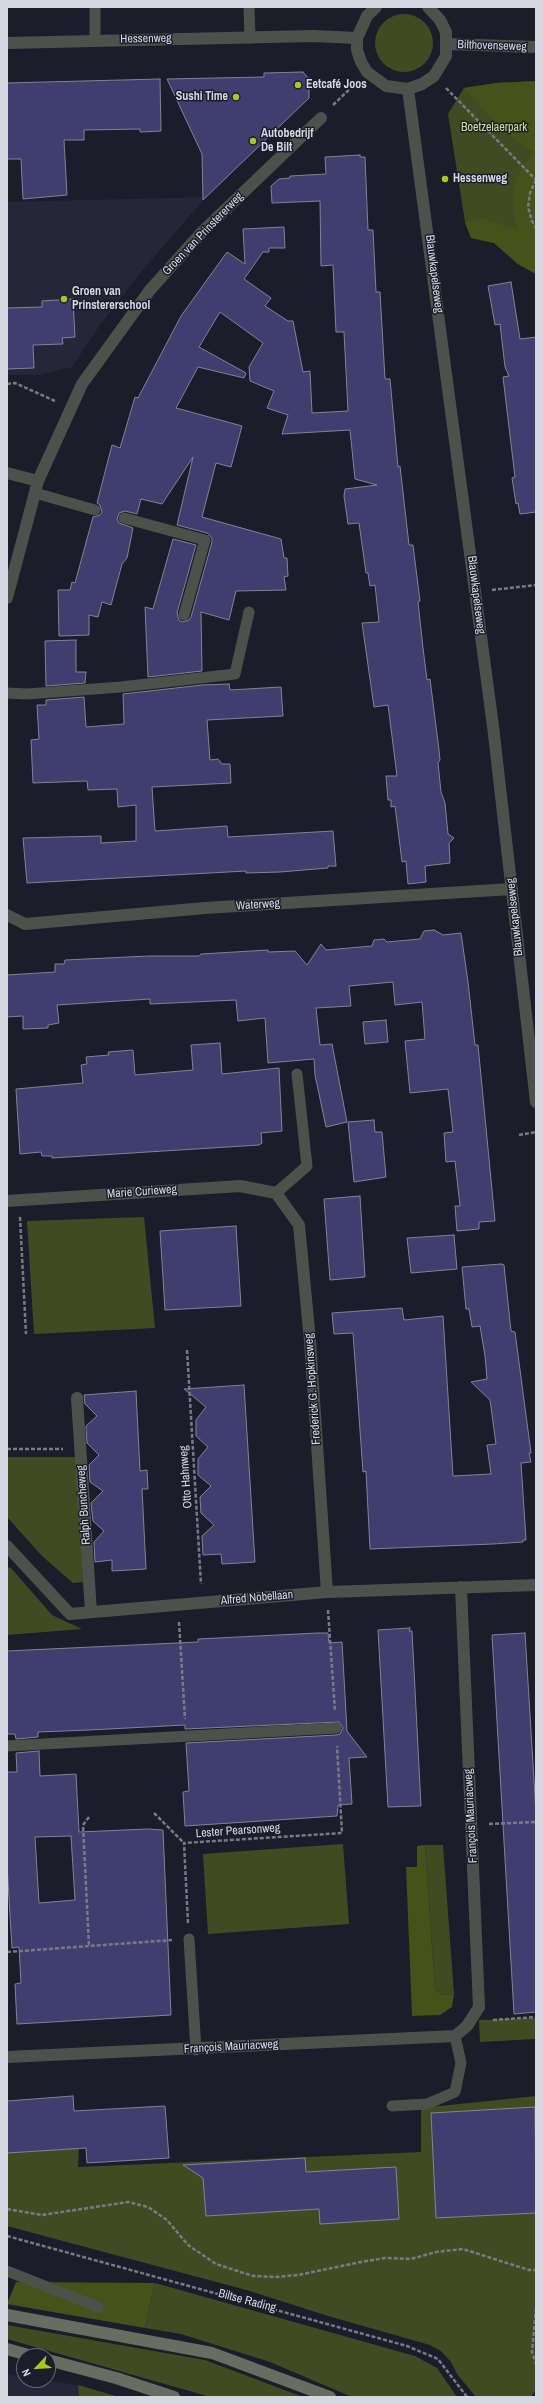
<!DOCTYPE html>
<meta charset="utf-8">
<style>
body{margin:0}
#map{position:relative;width:543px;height:2404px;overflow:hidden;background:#1c1c2b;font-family:"Archivo Narrow",sans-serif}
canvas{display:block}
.frame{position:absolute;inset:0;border:8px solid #d7d7e2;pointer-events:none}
.north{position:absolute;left:16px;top:2348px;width:40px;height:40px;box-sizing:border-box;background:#1c1c2b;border:1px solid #676774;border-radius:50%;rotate:245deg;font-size:11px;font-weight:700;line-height:16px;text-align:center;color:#d7d7e2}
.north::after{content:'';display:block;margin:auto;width:14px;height:18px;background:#a7c81f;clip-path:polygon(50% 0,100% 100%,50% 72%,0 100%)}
</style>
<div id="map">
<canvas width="543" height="2404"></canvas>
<div class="frame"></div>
<div class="north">N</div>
</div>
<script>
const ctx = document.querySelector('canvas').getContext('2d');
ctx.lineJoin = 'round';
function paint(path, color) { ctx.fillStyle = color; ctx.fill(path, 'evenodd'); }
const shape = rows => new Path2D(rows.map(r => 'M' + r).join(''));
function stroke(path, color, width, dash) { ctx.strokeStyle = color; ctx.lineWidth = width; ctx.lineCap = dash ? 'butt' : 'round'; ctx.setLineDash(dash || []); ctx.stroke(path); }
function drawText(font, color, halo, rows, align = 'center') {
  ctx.font = font + ' "Archivo Narrow",sans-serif'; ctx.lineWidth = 3; ctx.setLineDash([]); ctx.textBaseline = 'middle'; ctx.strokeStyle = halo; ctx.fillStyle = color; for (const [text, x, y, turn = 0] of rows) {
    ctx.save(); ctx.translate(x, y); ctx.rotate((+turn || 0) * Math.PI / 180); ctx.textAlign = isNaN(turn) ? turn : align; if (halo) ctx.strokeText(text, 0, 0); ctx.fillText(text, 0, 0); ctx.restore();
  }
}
paint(shape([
 [206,197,141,272,100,325,72,367,40,375,7,375,7,202],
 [7,2374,24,2377,24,2380,44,2380,78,2385,79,2397,7,2397]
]), '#262639');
paint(shape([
 '375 43a29 29 0 1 1 58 0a29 29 0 1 1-58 0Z',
 [536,81,536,274,518,264,494,243,471,238,465,222,448,114,464,88,496,83],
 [144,1217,155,1328,34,1334,27,1221],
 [7,1457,77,1457,83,1582,73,1583,42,1556,7,1517],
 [7,1567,11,1568,52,1615,82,1629,7,1635],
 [343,1844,349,1924,208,1934,203,1854],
 [425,1845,443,1845,454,1994,443,1995,435,1989],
 [536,2018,536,2039,480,2042,479,2020],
 [536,2096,536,2390,531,2397,476,2397,457,2374,451,2362,441,2351,430,2345,328,2316,250,2291,7,2226,7,2149,79,2146,78,2167,421,2152,421,2108],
 [155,2283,415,2356,437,2368,457,2397,352,2397,270,2362,181,2334,145,2328],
 [7,2325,205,2360,303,2397,207,2396,7,2339],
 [78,2385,119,2397,79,2397]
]), '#414b21');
paint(shape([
 [536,81,536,274,518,264,494,243,471,238,465,222,483,218,517,230,512,202,516,179,534,151,528,149,499,127,464,88,496,83],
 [425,1845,435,1989,443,1995,454,1994,452,2007,440,2015,412,2016,406,1867,417,1867,417,1846],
 [16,2282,155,2283,145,2328,7,2304]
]), '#455219');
const building = shape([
 [303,72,309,79,309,98,203,200,202,154,167,79,264,77,264,73,303,72],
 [160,79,161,131,140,132,140,129,84,130,84,140,64,140,67,195,23,199,21,159,7,159,7,83,160,79],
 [360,155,360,157,365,157,368,230,373,230,376,292,380,292,385,379,390,379,398,467,400,466,409,545,413,545,420,601,418,602,423,648,427,680,430,679,439,750,440,760,438,763,441,792,445,803,448,834,454,838,449,843,450,863,425,866,426,882,408,884,406,861,402,862,395,806,391,807,391,800,388,800,386,776,397,776,388,705,374,707,362,623,379,622,375,585,370,586,368,573,366,573,359,523,348,524,344,496,345,489,377,485,355,479,350,430,282,434,288,415,267,408,274,391,250,381,249,367,263,343,220,312,199,347,246,373,244,378,198,367,176,408,242,426,231,467,216,463,202,517,281,539,284,558,287,558,288,576,284,577,286,590,236,591,229,620,201,612,202,671,148,677,145,607,153,609,173,539,196,545,177,613,179,620,182,622,189,620,191,617,212,542,212,538,207,533,177,525,193,457,162,504,141,499,137,514,125,511,119,513,117,519,119,523,133,528,127,558,122,564,111,605,102,602,98,617,89,615,89,635,59,636,58,590,70,590,72,582,75,583,93,517,100,515,102,512,100,505,97,503,112,445,120,448,135,397,138,398,181,316,227,252,245,264,243,229,284,227,285,248,269,248,269,252,263,252,244,279,271,298,265,306,288,321,293,321,303,372,310,371,312,413,348,411,344,332,336,332,333,265,321,266,320,201,272,203,271,186,279,179,290,178,290,176,326,174,325,157,360,155],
 [511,282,520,339,536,337,536,512,520,514,518,503,516,504,512,478,515,477,503,377,509,376,505,367,500,324,495,325,488,286,511,282],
 [73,299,75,337,62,338,63,344,33,345,34,368,7,369,7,308,42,307,42,301,73,299],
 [76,640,76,672,86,672,85,683,46,686,45,641,76,640],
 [229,684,230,690,281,687,283,716,207,720,210,760,218,759,222,764,230,764,231,783,152,787,155,831,227,826,228,837,333,831,336,866,328,866,328,868,280,872,246,873,246,871,27,883,23,838,101,836,101,843,136,841,136,805,118,807,117,789,88,790,87,781,33,783,31,740,39,739,37,705,46,705,46,700,84,697,86,727,124,724,123,694,202,685,229,684],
 [434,930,443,935,461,933,468,982,475,1045,478,1045,495,1221,479,1222,479,1229,457,1231,455,1206,460,1206,455,1161,446,1162,444,1133,453,1132,448,1089,410,1093,405,1041,425,1039,422,1002,395,1005,393,982,349,986,351,1006,316,1008,320,1045,332,1044,347,1122,326,1127,315,1075,314,1059,268,1063,265,1018,238,1021,236,1000,150,1004,150,999,57,1005,59,1023,48,1025,48,1028,23,1029,23,1016,7,1017,7,975,55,972,55,964,64,964,65,960,149,956,199,956,201,954,268,950,268,952,295,951,307,965,321,944,326,950,372,946,374,940,384,939,387,942,420,939,424,931,434,930],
 [386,1020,388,1042,365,1044,363,1022,386,1020],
 [220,1043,222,1074,279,1068,282,1131,261,1133,262,1143,259,1145,52,1158,52,1156,42,1156,41,1152,20,1154,16,1089,83,1083,81,1065,87,1064,86,1057,109,1055,108,1052,133,1050,135,1075,193,1070,191,1045,220,1043],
 [374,1120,375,1132,382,1132,386,1177,354,1182,348,1122,374,1120],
 [360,1196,365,1277,330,1280,324,1199,360,1196],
 [236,1226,241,1306,165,1310,160,1231,236,1226],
 [454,1235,457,1269,411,1273,407,1238,454,1235],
 [501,1264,504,1265,511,1331,515,1332,531,1453,529,1453,531,1462,521,1463,526,1540,523,1540,523,1542,493,1544,370,1549,366,1471,363,1472,353,1333,334,1334,332,1313,402,1308,404,1320,443,1316,453,1476,491,1474,487,1445,496,1444,490,1400,471,1382,487,1379,485,1356,480,1326,472,1327,469,1309,466,1309,462,1267,501,1264],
 [244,1385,255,1562,222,1564,221,1554,203,1555,202,1536,214,1525,201,1513,200,1497,211,1486,198,1475,198,1459,208,1447,196,1436,196,1420,206,1407,184,1389,244,1385],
 [136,1391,140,1471,147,1470,148,1489,142,1489,146,1569,112,1571,112,1560,95,1562,94,1542,104,1531,93,1521,91,1503,103,1491,90,1482,89,1465,99,1455,87,1443,86,1426,97,1416,85,1404,84,1395,136,1391],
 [410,1628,409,1631,412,1631,421,1806,388,1807,378,1630,410,1628],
 [318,1633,328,1633,329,1643,342,1642,347,1731,367,1757,349,1758,352,1804,338,1805,337,1816,185,1826,183,1792,189,1791,186,1743,336,1735,340,1734,343,1728,339,1722,185,1729,185,1725,89,1730,38,1732,38,1737,16,1739,15,1734,7,1734,7,1651,198,1642,198,1639,318,1633],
 [525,1633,536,1813,536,2012,514,2014,492,1635,525,1633],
 [39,1751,40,1776,76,1774,79,1832,148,1829,163,1830,171,2015,17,2024,15,1984,21,1983,19,1947,12,1948,7,1865,7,1772,17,1772,16,1753,39,1751],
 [71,1836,75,1900,39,1903,35,1837,71,1836],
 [73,2096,74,2111,165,2106,169,2158,87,2163,86,2148,7,2153,7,2101,73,2096],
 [535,2107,536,2213,436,2218,431,2113,535,2107],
 [305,2158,306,2172,396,2167,399,2219,320,2224,319,2209,206,2216,203,2178,183,2165,305,2158]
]);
paint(building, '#403e6f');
stroke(building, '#838396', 1);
stroke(shape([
 [446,88,536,180],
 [333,105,355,84],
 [536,180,530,193,528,207,532,221,536,228],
 [7,384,15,383,55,401],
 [492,590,536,585],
 [519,1135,536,1132],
 [20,1217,26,1334],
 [187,1350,201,1584],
 [7,1449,63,1449],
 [328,1610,335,1711],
 [179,1622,185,1719],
 [154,1813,184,1843],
 [89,1817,83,1825,89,1946],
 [489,1824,536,1822],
 [188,1923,184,1843,342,1833,337,1746],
 [7,1952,172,1940],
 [493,2020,536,2017],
 [7,2209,42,2215,128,2202,148,2207,167,2220,188,2245,216,2264,253,2276,276,2277,298,2275,361,2262,385,2258,411,2259,436,2252,463,2249,529,2270,536,2270],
 [7,2236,407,2346,438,2359,467,2397],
 [536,2308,532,2352,536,2364]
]), '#7a7a87', 2.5, [4, 2]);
stroke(shape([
 [95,7,95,40],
 [249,7,250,38],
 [35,493,95,510],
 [124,518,205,540,184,615],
 [7,693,27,694,121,687,235,674,249,612],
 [276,1193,307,1166,297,1074],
 [7,1746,336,1728],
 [189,1939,196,2050],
 [392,2106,427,2104,455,2092,461,2063,455,2036],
 [7,2271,98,2307]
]), '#4e5149', 11);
stroke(shape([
 [376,7,367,16,357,38,357,50,361,62,367,72,386,86,408,89,422,84,434,76,446,56,446,32,440,20,428,7],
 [7,43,313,36,357,38],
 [447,44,536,47],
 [408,89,493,726,536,1102],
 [7,473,38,481],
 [7,598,38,481,82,384,150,290,202,232,321,118],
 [7,915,25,924,205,908,512,889],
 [7,1201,240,1186,276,1193,299,1225,310,1341,327,1592],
 [77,1398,91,1612],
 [7,1546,70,1614,327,1592,536,1585],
 [7,2057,455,2036,467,2026,479,2007,461,1587]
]), '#4e5149', 12);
stroke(shape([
 [7,2315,212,2353,330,2397],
 [7,2349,32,2356],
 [48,2360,116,2378,174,2397]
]), '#696d61', 12);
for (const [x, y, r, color] of [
 [298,85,4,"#a7c81f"],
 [236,97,4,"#a7c81f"],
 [253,141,4,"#a7c81f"],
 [445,179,4,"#a7c81f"],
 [64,299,4,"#a7c81f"]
]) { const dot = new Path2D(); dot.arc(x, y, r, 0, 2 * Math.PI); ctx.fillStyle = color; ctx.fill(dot); stroke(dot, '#1c1c2b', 1.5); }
drawText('12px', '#d7d7e2', '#1c1c2b', [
 ["Hessenweg",146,39,-1],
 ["Bilthovenseweg",492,46,2],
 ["Groen van Prinstererweg",203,234,-46],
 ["Blauwkapelseweg",434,274,83],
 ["Blauwkapelseweg",476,595,83],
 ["Waterweg",258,905,-4],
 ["Blauwkapelseweg",515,917,-96],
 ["Marie Curieweg",142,1192,-4],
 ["Frederick G. Hopkinsweg",313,1389,-94],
 ["Otto Hahnweg",186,1477,-94],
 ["Ralph Buncheweg",84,1505,-94],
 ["Alfred Nobellaan",257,1598,-5],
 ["François Mauriacweg",471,1816,-93],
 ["Lester Pearsonweg",238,1831,-4],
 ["François Mauriacweg",231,2047,-3],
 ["Biltse Rading",247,2301,15]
]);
drawText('bold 12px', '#d7d7e2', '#1c1c2b', [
 ["Eetcafé Joos",306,85],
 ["Sushi Time",228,97,"right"],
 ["Autobedrijf",261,134],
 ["De Bilt",261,148],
 ["Hessenweg",453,179],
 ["Groen van",72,292],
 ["Prinstererschool",72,306]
], 'left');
drawText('12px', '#cbe28d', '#1c1c2b', [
 ["Boetzelaerpark",494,128]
]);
</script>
